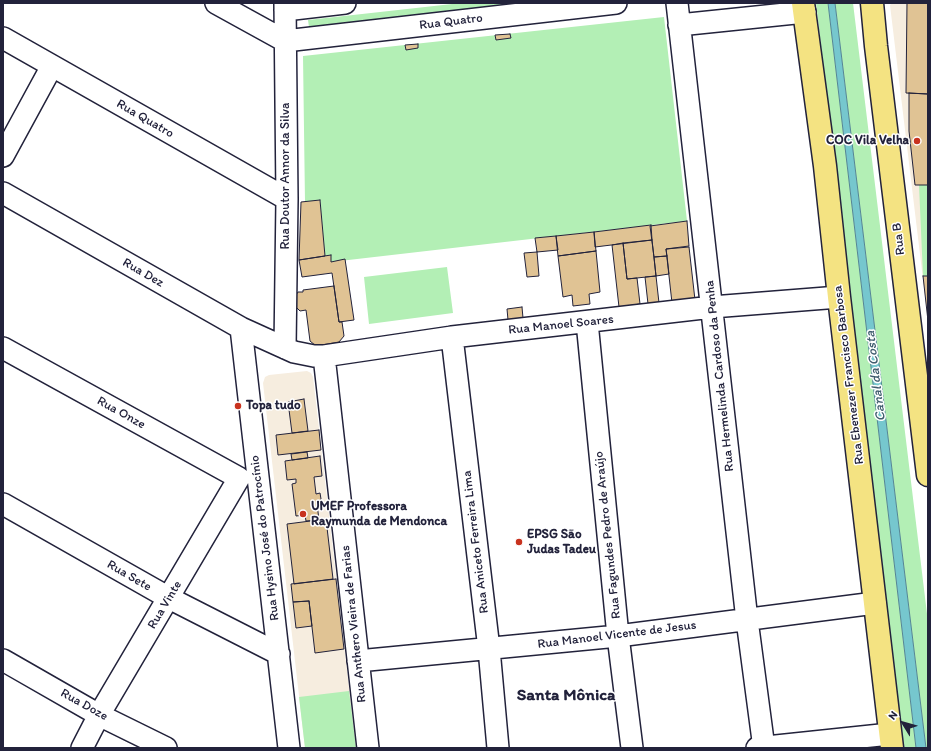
<!DOCTYPE html>
<meta charset="utf-8">
<style>
body{margin:0}
#map{position:relative;width:931px;height:751px;overflow:hidden;background:#fff;font-family:Itim,sans-serif}
canvas{display:block}
.frame{position:absolute;inset:0;border:4px solid #22223b;pointer-events:none}
.north{position:absolute;left:883px;top:703px;width:40px;height:40px;-webkit-text-stroke:3px #fff;paint-order:stroke;rotate:307deg;font-size:11px;font-weight:700;line-height:16px;text-align:center;color:#22223b}
.north::after{content:'';display:block;margin:auto;width:14px;height:18px;background:#22223b;clip-path:polygon(50% 0,100% 100%,50% 72%,0 100%)}
</style>
<div id="map">
<canvas width="931" height="751"></canvas>
<div class="frame"></div>
<div class="north">N</div>
</div>
<script>
const ctx = document.querySelector('canvas').getContext('2d');
ctx.lineJoin = 'round';
function paint(path, color) { ctx.fillStyle = color; ctx.fill(path, 'evenodd'); }
const shape = rows => new Path2D(rows.map(r => 'M' + r).join(''));
function stroke(path, color, width, dash) { ctx.strokeStyle = color; ctx.lineWidth = width; ctx.lineCap = dash ? 'butt' : 'round'; ctx.setLineDash(dash || []); ctx.stroke(path); }
function drawText(font, color, halo, rows, align = 'center') {
  ctx.font = font + ' Itim,sans-serif'; ctx.lineWidth = 3; ctx.setLineDash([]); ctx.textBaseline = 'middle'; ctx.strokeStyle = halo; ctx.fillStyle = color; for (const [text, x, y, turn = 0] of rows) {
    ctx.save(); ctx.translate(x, y); ctx.rotate((+turn || 0) * Math.PI / 180); ctx.textAlign = isNaN(turn) ? turn : align; if (halo) ctx.strokeText(text, 0, 0); ctx.fillText(text, 0, 0); ctx.restore();
  }
}
paint(shape([
 [892,3,928,3,928,321,890,5],
 [307,371,311,373,313,377,356,748,305,748,263,383,265,377,269,375]
]), '#f6eddf');
paint(shape([
 [461,3,522,3,309,27,308,20],
 [816,3,828,3,916,748,902,748],
 [835,3,853,3,928,622,928,748,926,748],
 [664,17,687,221,331,262,331,255,325,256,320,200,305,202,303,56],
 [919,185,928,185,928,276,923,276],
 [447,267,453,313,369,324,364,277],
 [349,691,356,748,305,748,299,697]
]), '#b3efb5');
const water = shape([
 [828,3,835,3,926,748,916,748,828,3]
]);
paint(water, '#76c7ce');
stroke(water, '#548593', 1);
const building = shape([
 [907,3,928,3,928,94,906,93,907,3],
 [510,34,511,38,496,40,495,35,510,34],
 [418,44,418,48,406,50,405,45,418,44],
 [909,93,928,94,928,185,915,185,909,131,909,93],
 [320,200,325,256,299,260,301,202,320,200],
 [687,221,689,246,666,249,667,256,654,257,650,226,687,221],
 [651,225,652,240,595,247,594,232,651,225],
 [594,232,596,251,558,256,556,236,594,232],
 [556,236,558,250,537,252,535,238,556,236],
 [652,240,656,276,627,279,623,243,652,240],
 [623,243,627,279,637,278,640,304,619,307,612,245,623,243],
 [689,247,695,300,672,303,666,249,689,247],
 [596,251,600,292,589,294,590,304,573,306,572,295,563,297,558,256,596,251],
 [537,252,539,276,527,277,524,253,537,252],
 [331,255,331,262,345,259,354,320,339,322,332,273,302,277,299,260,331,255],
 [667,256,669,274,656,276,654,257,667,256],
 [656,276,659,303,648,304,645,277,656,276],
 [923,276,928,276,928,321,923,276],
 [334,286,339,322,342,322,344,336,339,342,316,346,310,341,306,310,300,311,296,307,294,298,298,292,303,292,303,290,334,286],
 [522,307,523,318,508,320,507,309,522,307],
 [304,399,308,431,292,433,288,402,304,399],
 [319,430,321,450,278,455,276,435,319,430],
 [307,452,308,458,292,460,291,454,307,452],
 [320,456,322,476,314,477,316,494,320,493,321,499,317,504,319,520,306,521,305,515,296,516,292,484,296,483,296,479,287,480,285,461,320,456],
 [326,519,333,579,294,584,287,524,326,519],
 [336,579,344,649,315,653,309,601,293,602,291,584,336,579],
 [309,601,312,626,296,628,293,602,309,601]
]);
paint(building, '#e0c394');
stroke(building, '#22223b', 1);
const minor = shape([
 [216,3,285,41],
 [285,3,287,199,285,348],
 [677,3,747,620,764,748],
 [285,10,345,3],
 [679,25,805,12],
 [3,38,287,199],
 [285,41,616,3],
 [3,156,52,66],
 [3,193,241,328,294,352,314,356,324,356,452,337,712,307,839,297],
 [587,322,618,636,632,748],
 [241,328,289,748],
 [452,337,489,649,498,748],
 [3,348,239,478],
 [324,356,368,748],
 [3,504,169,598,279,654],
 [3,660,99,715,166,748],
 [358,661,618,636,875,603],
 [82,748,99,715,239,478],
 [757,748,890,734]
]);
const major = shape([
 [803,3,825,166,839,297,892,748],
 [872,3,876,46,928,475]
]);
stroke(minor, '#22223b', 24);
stroke(major, '#22223b', 25);
stroke(minor, '#fff', 21);
stroke(major, '#f4e382', 22);
for (const [x, y, r, color] of [
 [917,141,4,"#c8321e"],
 [238,406,4,"#c8321e"],
 [303,514,4,"#c8321e"],
 [519,542,4,"#c8321e"]
]) { const dot = new Path2D(); dot.arc(x, y, r, 0, 2 * Math.PI); ctx.fillStyle = color; ctx.fill(dot); stroke(dot, '#fff', 1.5); }
drawText('13px', '#22223b', '#fff', [
 ["Rua Quatro",451,22,-7],
 ["Rua Quatro",145,119,30],
 ["Rua Doutor Annor da Silva",286,176,-90],
 ["Rua B",899,239,-97],
 ["Rua Dez",143,273,30],
 ["Rua Manoel Soares",561,325,-6],
 ["Rua Ebenezer Francisco Barbosa",849,375,-97],
 ["Rua Hermelinda Cardoso da Penha",720,376,-96],
 ["Rua Onze",121,413,29],
 ["Rua Fagundes Pedro de Araújo",608,535,-96],
 ["Rua Hysino José do Patrocínio",265,538,-97],
 ["Rua Aniceto Ferreira Lima",476,542,-97],
 ["Rua Sete",129,576,30],
 ["Rua Vinte",165,605,-59],
 ["Rua Anthero Vieira de Farias",354,624,-96],
 ["Rua Manoel Vicente de Jesus",617,635,-7],
 ["Rua Doze",84,705,29]
]);
drawText('bold 13px', '#22223b', '#fff', [
 ["COC Vila Velha",909,141,"right"],
 ["Topa tudo",246,406],
 ["UMEF Professora",311,507],
 ["Raymunda de Mendonca",311,522],
 ["EPSG São",527,535],
 ["Judas Tadeu",527,550]
], 'left');
drawText('italic 14px', '#3f5c6e', '#fff', [
 ["Canal da Costa",876,376,-97]
]);
drawText('bold 17px', '#22223b', '#fff', [
 ["Santa Mônica",566,696]
]);
</script>
